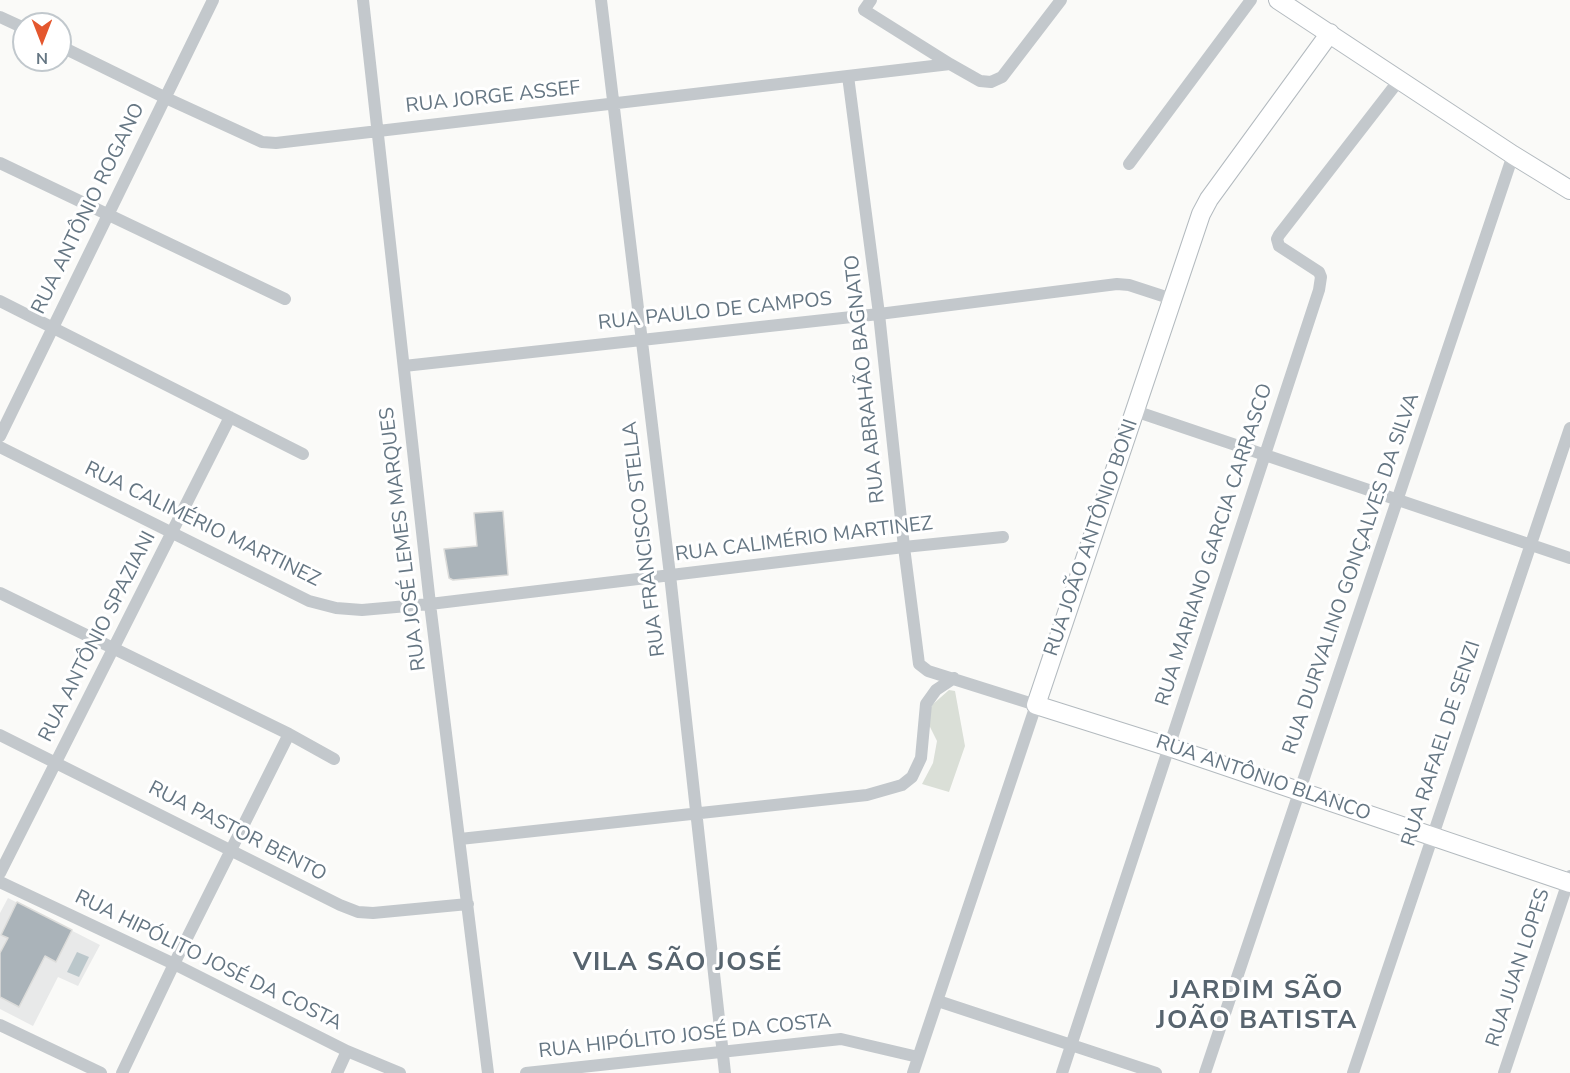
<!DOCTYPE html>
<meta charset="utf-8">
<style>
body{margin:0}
#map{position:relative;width:1570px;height:1073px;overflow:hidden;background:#fafaf8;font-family:"Nunito Sans",sans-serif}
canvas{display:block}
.north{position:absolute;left:12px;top:12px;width:60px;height:60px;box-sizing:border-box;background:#fff;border:2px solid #c1c8cd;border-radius:50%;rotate:180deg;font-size:16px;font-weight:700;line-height:24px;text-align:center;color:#657683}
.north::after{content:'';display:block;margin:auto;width:21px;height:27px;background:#e4572e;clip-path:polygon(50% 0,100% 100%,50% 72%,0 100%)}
</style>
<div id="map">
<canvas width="1570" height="1073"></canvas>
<div class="north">N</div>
</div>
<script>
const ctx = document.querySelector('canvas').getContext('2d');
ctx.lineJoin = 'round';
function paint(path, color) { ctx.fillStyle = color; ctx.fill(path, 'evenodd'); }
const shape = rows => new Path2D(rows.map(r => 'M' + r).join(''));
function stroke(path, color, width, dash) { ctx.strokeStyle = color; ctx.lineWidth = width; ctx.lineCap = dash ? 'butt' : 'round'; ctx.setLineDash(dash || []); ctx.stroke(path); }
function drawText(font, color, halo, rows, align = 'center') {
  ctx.font = font + ' "Nunito Sans",sans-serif'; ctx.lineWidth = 6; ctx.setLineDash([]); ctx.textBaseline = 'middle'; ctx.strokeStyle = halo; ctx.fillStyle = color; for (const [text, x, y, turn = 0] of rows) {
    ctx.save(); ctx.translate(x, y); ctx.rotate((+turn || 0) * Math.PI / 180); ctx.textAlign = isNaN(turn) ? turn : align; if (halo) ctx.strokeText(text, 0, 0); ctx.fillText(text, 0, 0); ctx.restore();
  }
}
paint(shape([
 [8,898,100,945,78,986,58,977,33,1026,0,1009,0,913]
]), '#e8e9e9');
paint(shape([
 [949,690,955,691,965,746,949,792,922,784,933,763,937,741,929,725,929,713,932,705]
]), '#dadfd7');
paint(shape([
 [77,952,89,957,79,977,67,972]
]), '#bbc7cb');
const building = shape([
 [503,511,508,575,453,580,449,578,444,549,477,546,474,513,503,511],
 [17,902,72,930,56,962,45,956,19,1007,0,997,0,953,8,938,1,935,17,902]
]);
paint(building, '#aab3b9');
stroke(building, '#dcdcda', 1.5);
const secondary = shape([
 [1278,0,1513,155,1570,190],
 [1330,33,1209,199,1201,214,1036,705,1169,747,1570,883]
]);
stroke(secondary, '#b3babf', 20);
stroke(shape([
 [363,0,430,604,488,1073],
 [601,0,670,575,725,1073],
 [871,0,864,10,950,64,980,81,991,82,1002,77,1061,0],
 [0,17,24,28],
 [60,46,166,98,262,142,276,143,950,64],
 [848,76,879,314,904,547,919,664,928,671,1036,705,913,1073],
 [0,163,285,299],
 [1129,164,1251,0],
 [0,301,303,454],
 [404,366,879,314,1117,284,1129,285,1172,299],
 [1135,411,1570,558],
 [0,436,213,0],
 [0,447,309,601,336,608,362,610,430,604,904,547,1003,537],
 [0,593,289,734,334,759],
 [0,735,340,905,358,912,373,913,468,904],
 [460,839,867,795,902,785,912,777,921,758,926,704,936,690,954,678],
 [0,873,230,417],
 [0,882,174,964,347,1051,400,1073],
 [938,1001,1156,1073],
 [0,1025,101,1073],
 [122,1073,174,964,289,734],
 [337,1073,347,1051],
 [526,1073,841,1039,918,1057],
 [1062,1073,1319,290,1321,277,1319,272,1279,246,1277,239,1279,235,1400,79],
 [1205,1073,1513,155],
 [1353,1073,1570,428],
 [1504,1073,1570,876]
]), '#c3c8cc', 12);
stroke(secondary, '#fff', 18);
drawText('20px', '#657683', '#fff', [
 ["RUA JORGE ASSEF",493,98,-6],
 ["RUA ANTÔNIO ROGANO",89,209,-64],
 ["RUA PAULO DE CAMPOS",715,312,-6],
 ["RUA ABRAHÃO BAGNATO",866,379,-96],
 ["RUA CALIMÉRIO MARTINEZ",202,525,26],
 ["RUA JOÃO ANTÔNIO BONI",1092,538,-71],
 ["RUA JOSÉ LEMES MARQUES",404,539,-97],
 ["RUA FRANCISCO STELLA",645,539,-97],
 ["RUA CALIMÉRIO MARTINEZ",804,540,-7],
 ["RUA MARIANO GARCIA CARRASCO",1215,545,-72],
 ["RUA DURVALINO GONÇALVES DA SILVA",1352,574,-71],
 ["RUA ANTÔNIO SPAZIANI",98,637,-63],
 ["RUA RAFAEL DE SENZI",1442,744,-72],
 ["RUA ANTÔNIO BLANCO",1263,779,19],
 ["RUA PASTOR BENTO",237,832,27],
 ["RUA HIPÓLITO JOSÉ DA COSTA",208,961,26],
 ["RUA JUAN LOPES",1519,968,-72],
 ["RUA HIPÓLITO JOSÉ DA COSTA",685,1037,-6]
]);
ctx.letterSpacing = '1.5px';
drawText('bold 26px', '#57646e', '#fff', [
 ["VILA SÃO JOSÉ",678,964],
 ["JARDIM SÃO",1257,992],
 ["JOÃO BATISTA",1257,1022]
]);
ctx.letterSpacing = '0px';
</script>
